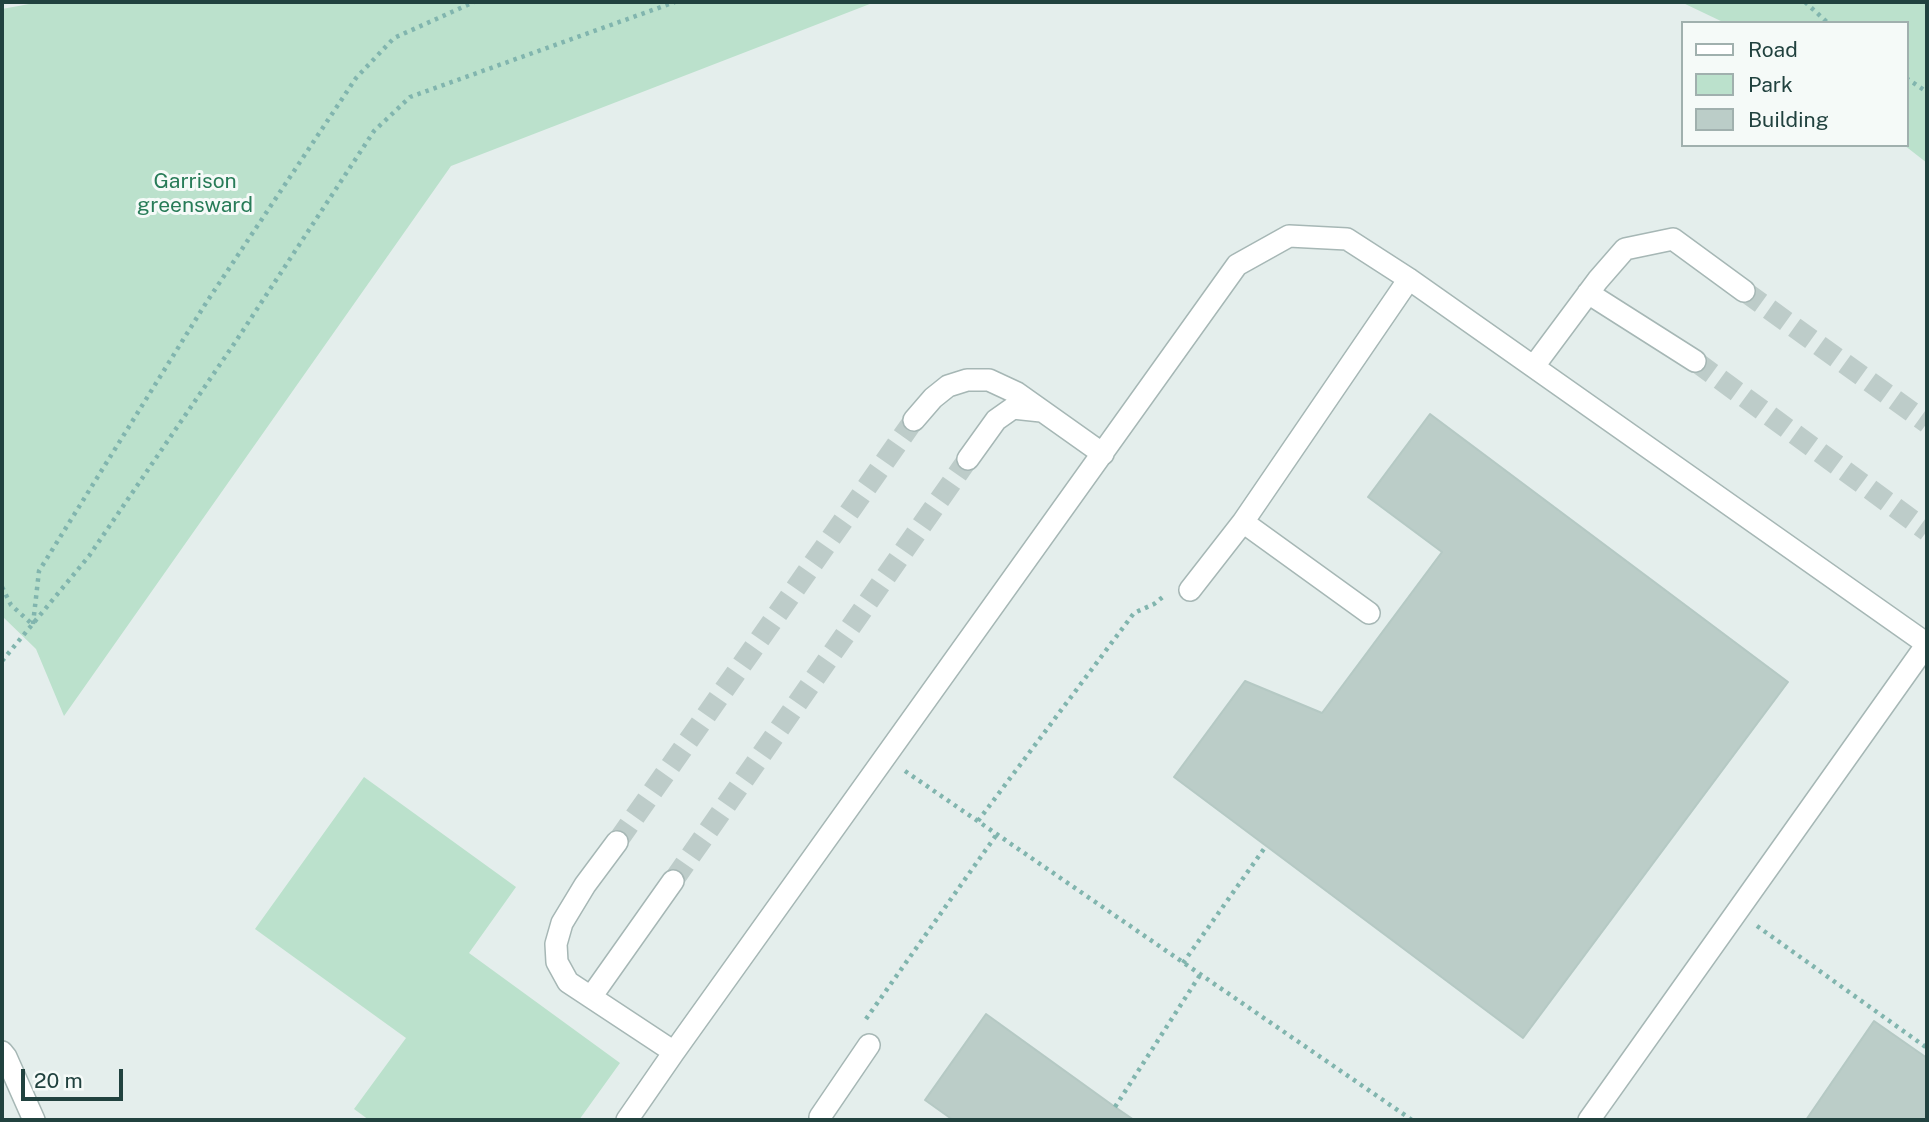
<!DOCTYPE html>
<style>
body{margin:0}
#map{position:relative;width:1929px;height:1122px;overflow:hidden;background:#e4eeec;font-family:"Public Sans",sans-serif}
canvas{display:block}
.frame{position:absolute;inset:0;border:4px solid #21423f;pointer-events:none}
.legend{position:absolute;left:1681px;top:21px;width:228px;height:126px;box-sizing:border-box;background:#f5faf8;border:2px solid #a0b0ae;margin:0;padding:9px 12px;list-style:none;font-size:21px;color:#21423f}
.legend li{display:flex;align-items:center;gap:14px;height:35px}
.legend b{width:35px;border:2px solid #a0b0ae}
.scale{position:absolute;left:21px;top:1069px;width:102px;height:32px;box-sizing:border-box;border:4px solid #21423f;border-top:0;padding-left:9px;font-size:21px;line-height:24px;white-space:nowrap;color:#21423f;-webkit-text-stroke:5px #f5faf8;paint-order:stroke}
</style>
<div id="map">
<canvas width="1929" height="1122"></canvas>
<div class="frame"></div>
<ul class="legend">
<li><b style="height:9px;background:#fff"></b>Road</li>
<li><b style="height:19px;background:#bbe1cc"></b>Park</li>
<li><b style="height:19px;background:#bbcdc8"></b>Building</li>
</ul>
<div class="scale">20 m</div>
</div>
<script>
const ctx = document.querySelector('canvas').getContext('2d');
ctx.lineJoin = 'round';
function paint(path, color) { ctx.fillStyle = color; ctx.fill(path, 'evenodd'); }
const shape = rows => new Path2D(rows.map(r => 'M' + r).join(''));
function stroke(path, color, width, dash) { ctx.strokeStyle = color; ctx.lineWidth = width; ctx.lineCap = dash ? 'butt' : 'round'; ctx.setLineDash(dash || []); ctx.stroke(path); }
function drawText(font, color, halo, rows, align = 'center') {
  ctx.font = font + ' "Public Sans",sans-serif'; ctx.lineWidth = 6; ctx.setLineDash([]); ctx.textBaseline = 'middle'; ctx.strokeStyle = halo; ctx.fillStyle = color; for (const [text, x, y, turn = 0] of rows) {
    ctx.save(); ctx.translate(x, y); ctx.rotate((+turn || 0) * Math.PI / 180); ctx.textAlign = isNaN(turn) ? turn : align; if (halo) ctx.strokeText(text, 0, 0); ctx.fillText(text, 0, 0); ctx.restore();
  }
}
paint(shape([
 [40,2,875,2,451,166,64,716,36,649,2,616,2,9],
 [1681,2,1927,2,1927,163,1904,145,1906,145,1906,23,1725,23],
 [364,777,516,887,469,953,620,1063,579,1120,369,1120,354,1109,406,1038,255,929]
]), '#bbe1cc');
const building = shape([
 [1430,414,1788,682,1523,1038,1174,777,1245,681,1322,713,1442,552,1368,497,1430,414],
 [986,1014,1115,1107,1134,1120,953,1120,925,1100,986,1014],
 [1874,1021,1927,1058,1927,1120,1806,1120,1874,1021]
]);
paint(building, '#bbcdc8');
stroke(building, '#b5c9c4', 2);
stroke(shape([
 [1744,291,1927,423],
 [1695,361,1927,531],
 [617,842,914,420],
 [673,881,968,459]
]), '#bdccc9', 21, [21, 10]);
const minor = shape([
 [1588,293,1695,361],
 [1534,366,1598,280,1625,249,1673,239,1744,291],
 [914,420,933,398,948,386,967,380,989,380,1017,393,1103,454],
 [968,459,996,420,1013,408,1041,411],
 [1190,590,1243,522],
 [1369,613,1243,522,1409,279],
 [617,842,585,885,562,923,556,944,557,962,568,982,674,1052],
 [591,997,673,881],
 [2,1052,6,1057,34,1120],
 [820,1117,869,1045],
 [627,1120,674,1052,1237,265,1289,236,1347,239,1409,279,1927,644],
 [1589,1120,1927,644]
]);
stroke(minor, '#a6b7b5', 24);
stroke(shape([
 [1805,2,1828,23],
 [1906,78,1927,92],
 [2,587,11,605,32,624],
 [33,624,39,571,206,303,356,78,394,38,474,2],
 [2,661,89,556,236,341,374,131,410,97,675,2],
 [905,771,1412,1120],
 [978,821,1134,613,1154,604,1164,596],
 [1757,926,1927,1048],
 [1183,963,1266,846],
 [866,1019,997,834],
 [1115,1107,1200,975]
]), '#81b5ae', 4.5, [3.5, 5]);
stroke(minor, '#fff', 21);
drawText('21px', '#287c58', '#f5faf8', [
 ["Garrison",195,182],
 ["greensward",195,206]
]);
</script>
